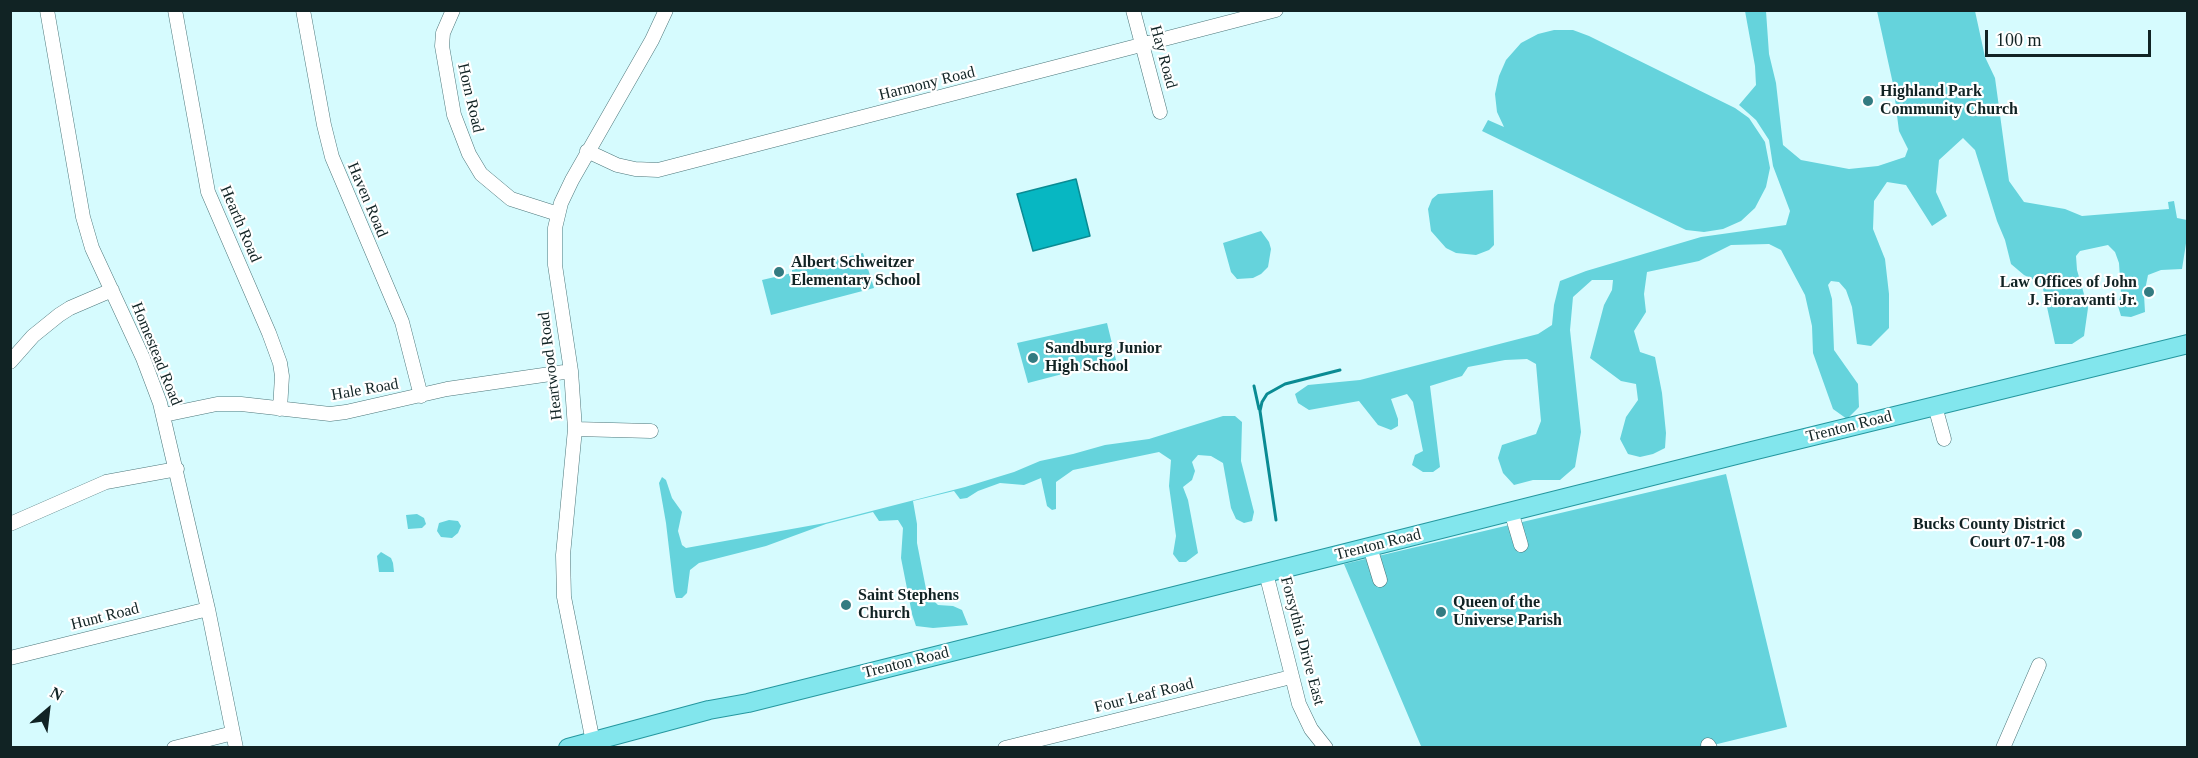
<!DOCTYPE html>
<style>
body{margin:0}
#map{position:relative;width:2198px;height:758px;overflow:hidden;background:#d6fbfe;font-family:"Times New Roman",serif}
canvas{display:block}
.frame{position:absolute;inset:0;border:12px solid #112324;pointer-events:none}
.north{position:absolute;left:18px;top:680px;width:60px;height:60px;-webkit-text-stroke:4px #fff;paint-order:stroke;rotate:28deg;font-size:16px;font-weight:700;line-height:24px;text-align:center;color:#112324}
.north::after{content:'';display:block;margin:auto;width:21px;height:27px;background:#112324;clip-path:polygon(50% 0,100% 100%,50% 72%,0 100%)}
.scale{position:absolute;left:1985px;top:30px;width:166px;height:27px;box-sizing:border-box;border:3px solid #112324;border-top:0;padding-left:8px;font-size:18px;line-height:21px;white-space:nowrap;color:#112324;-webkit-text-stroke:4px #fff;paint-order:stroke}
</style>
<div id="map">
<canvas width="2198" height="758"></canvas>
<div class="frame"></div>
<div class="north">N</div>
<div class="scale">100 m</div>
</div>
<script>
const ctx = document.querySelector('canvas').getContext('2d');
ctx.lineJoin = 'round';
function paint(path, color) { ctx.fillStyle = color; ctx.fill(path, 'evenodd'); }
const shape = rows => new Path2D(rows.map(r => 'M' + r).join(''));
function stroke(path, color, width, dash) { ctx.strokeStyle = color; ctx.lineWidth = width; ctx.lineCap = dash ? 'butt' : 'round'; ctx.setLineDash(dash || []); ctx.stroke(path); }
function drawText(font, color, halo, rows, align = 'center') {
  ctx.font = font + ' "Times New Roman",serif'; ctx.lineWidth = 4.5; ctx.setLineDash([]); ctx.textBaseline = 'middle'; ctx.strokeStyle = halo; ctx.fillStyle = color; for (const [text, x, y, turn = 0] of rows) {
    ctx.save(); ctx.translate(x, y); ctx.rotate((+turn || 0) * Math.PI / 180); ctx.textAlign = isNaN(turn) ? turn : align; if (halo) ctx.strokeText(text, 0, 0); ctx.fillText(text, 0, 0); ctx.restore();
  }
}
paint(shape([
 [1745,11,1766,11,1769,54,1776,83,1783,145,1801,160,1849,169,1878,166,1905,157,1908,149,1899,131,1893,84,1877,11,1975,11,1985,57,1995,78,2009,181,2024,202,2065,209,2082,216,2169,209,2168,202,2174,201,2177,218,2187,220,2187,237,2182,269,2161,270,2148,275,2144,295,2145,312,2131,317,2121,316,2118,306,2121,293,2119,263,2115,252,2108,245,2080,251,2076,256,2077,270,2088,308,2084,336,2072,344,2055,344,2042,284,2024,275,2011,264,2005,240,1997,221,1975,150,1963,138,1939,160,1936,192,1947,216,1932,226,1906,185,1887,182,1874,201,1873,229,1885,259,1889,294,1889,328,1871,346,1857,344,1852,307,1846,290,1839,282,1831,281,1828,285,1832,299,1834,350,1858,384,1859,407,1847,419,1833,409,1813,353,1812,326,1805,295,1781,250,1769,244,1731,245,1699,261,1647,272,1644,294,1646,312,1634,331,1640,352,1655,357,1662,393,1666,433,1665,448,1653,454,1640,457,1628,454,1620,439,1626,417,1638,400,1636,384,1621,381,1590,358,1604,305,1612,290,1613,280,1592,280,1573,297,1570,330,1581,432,1575,467,1560,480,1533,480,1514,485,1503,473,1498,458,1502,445,1536,434,1541,421,1536,364,1527,359,1505,360,1468,367,1462,376,1430,386,1440,467,1433,472,1423,472,1412,465,1415,455,1423,451,1413,402,1407,394,1391,399,1398,419,1398,426,1391,430,1378,425,1359,401,1309,410,1298,403,1295,394,1308,385,1360,380,1538,334,1552,325,1554,305,1560,281,1586,271,1701,237,1786,225,1790,211,1773,166,1769,140,1756,120,1739,105,1756,85,1755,66],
 [1554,30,1573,30,1589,36,1735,108,1749,118,1765,142,1770,168,1766,187,1755,208,1741,221,1723,229,1704,232,1686,230,1482,131,1488,120,1504,127,1497,112,1495,94,1499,76,1506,60,1521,43,1538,34],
 [1493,190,1494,245,1489,250,1476,255,1456,253,1446,248,1431,231,1428,209,1432,199,1438,194],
 [1261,231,1269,242,1271,249,1268,267,1261,274,1253,278,1237,279,1231,272,1223,243],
 [863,253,874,288,771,315,762,280,792,273,792,270],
 [1107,323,1116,360,1028,383,1017,343],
 [1223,416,1235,416,1242,422,1241,461,1254,512,1252,521,1244,523,1236,519,1231,508,1223,463,1211,456,1198,455,1192,462,1195,471,1192,480,1183,487,1188,500,1198,553,1186,562,1179,562,1173,554,1176,536,1169,486,1171,460,1159,452,1073,470,1056,482,1056,509,1052,510,1047,506,1041,478,1024,485,1000,483,978,491,967,498,960,499,954,491,913,501,917,524,917,543,927,594,938,605,953,606,962,610,968,625,933,628,916,626,912,614,901,558,903,528,898,520,879,521,873,512,826,524,766,546,699,563,690,570,687,593,682,598,676,598,674,591,666,523,659,483,662,477,666,480,672,498,682,512,678,531,682,545,686,548,825,523,965,487,1014,472,1040,461,1073,454,1105,445,1149,439],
 [1726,474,1787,727,1701,748,1432,748,1421,746,1344,564],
 [417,514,424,518,426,524,422,528,408,529,406,515],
 [449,520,458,521,461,526,458,533,452,538,441,537,437,531,439,523],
 [381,552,391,558,393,563,394,572,379,572,377,556]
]), '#65d3dc');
const water = shape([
 [1076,179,1090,236,1033,251,1017,194,1076,179]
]);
paint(water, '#07b7c2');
stroke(water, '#0a8b93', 1.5);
stroke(shape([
 [1254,386,1259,409],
 [1276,520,1260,411,1262,402,1267,394,1285,384,1340,370]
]), '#0a8b93', 3);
const minor = shape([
 [47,10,83,217,92,248,143,358,160,403,208,609,236,748],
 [175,10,208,192,269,333,280,363,282,376,280,409],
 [303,10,324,125,332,157,402,322,421,396],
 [453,10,443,33,442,46,454,115,469,154,481,174,511,199,558,214],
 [1133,10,1160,112],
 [587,151,617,165,635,169,658,170,1276,10],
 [10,362,33,336,59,315,70,308,112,290],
 [1935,406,1944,439],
 [164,415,217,404,241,404,330,414,346,412,447,389,571,371],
 [575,429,651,431],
 [1511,511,1521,545],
 [10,524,106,482,177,469],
 [1370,547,1380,580],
 [1266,573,1299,704,1311,729,1326,748],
 [10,658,208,609],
 [593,742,564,597,563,555,575,429,571,371,555,265,555,228,561,203,572,180,652,40,666,10],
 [1708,745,1710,748],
 [174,748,233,733],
 [1005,748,1291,677],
 [2003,748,2039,665]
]);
const major = shape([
 [568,748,709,710,748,703,1752,451,2188,344]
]);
stroke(minor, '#4d777b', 15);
stroke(major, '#24979f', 20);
stroke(minor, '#fff', 14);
stroke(major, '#82e6ed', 18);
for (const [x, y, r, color] of [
 [1868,101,6,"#337b81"],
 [779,272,6,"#337b81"],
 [2149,292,6,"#337b81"],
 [1033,358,6,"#337b81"],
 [2077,534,6,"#337b81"],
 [846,605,6,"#337b81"],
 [1441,612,6,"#337b81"]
]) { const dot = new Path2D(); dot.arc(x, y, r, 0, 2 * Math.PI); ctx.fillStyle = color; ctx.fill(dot); stroke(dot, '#fff', 2); }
drawText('16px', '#112324', '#fff', [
 ["Hay Road",1163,57,75],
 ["Harmony Road",927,84,-14],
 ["Horn Road",470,98,77],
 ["Haven Road",367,200,67],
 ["Hearth Road",240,224,67],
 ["Homestead Road",156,354,68],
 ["Heartwood Road",551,366,-97],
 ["Hale Road",365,390,-10],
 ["Trenton Road",1849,427,-14],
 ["Trenton Road",1378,545,-14],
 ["Hunt Road",105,617,-14],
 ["Forsythia Drive East",1302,641,75],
 ["Trenton Road",906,663,-14],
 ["Four Leaf Road",1144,696,-14]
]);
drawText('bold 16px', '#112324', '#fff', [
 ["Highland Park",1880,92],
 ["Community Church",1880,110],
 ["Albert Schweitzer",791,263],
 ["Elementary School",791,281],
 ["Law Offices of John",2137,283,"right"],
 ["J. Fioravanti Jr.",2137,301,"right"],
 ["Sandburg Junior",1045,349],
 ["High School",1045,367],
 ["Bucks County District",2065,525,"right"],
 ["Court 07-1-08",2065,543,"right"],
 ["Saint Stephens",858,596],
 ["Church",858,614],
 ["Queen of the",1453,603],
 ["Universe Parish",1453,621]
], 'left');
</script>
